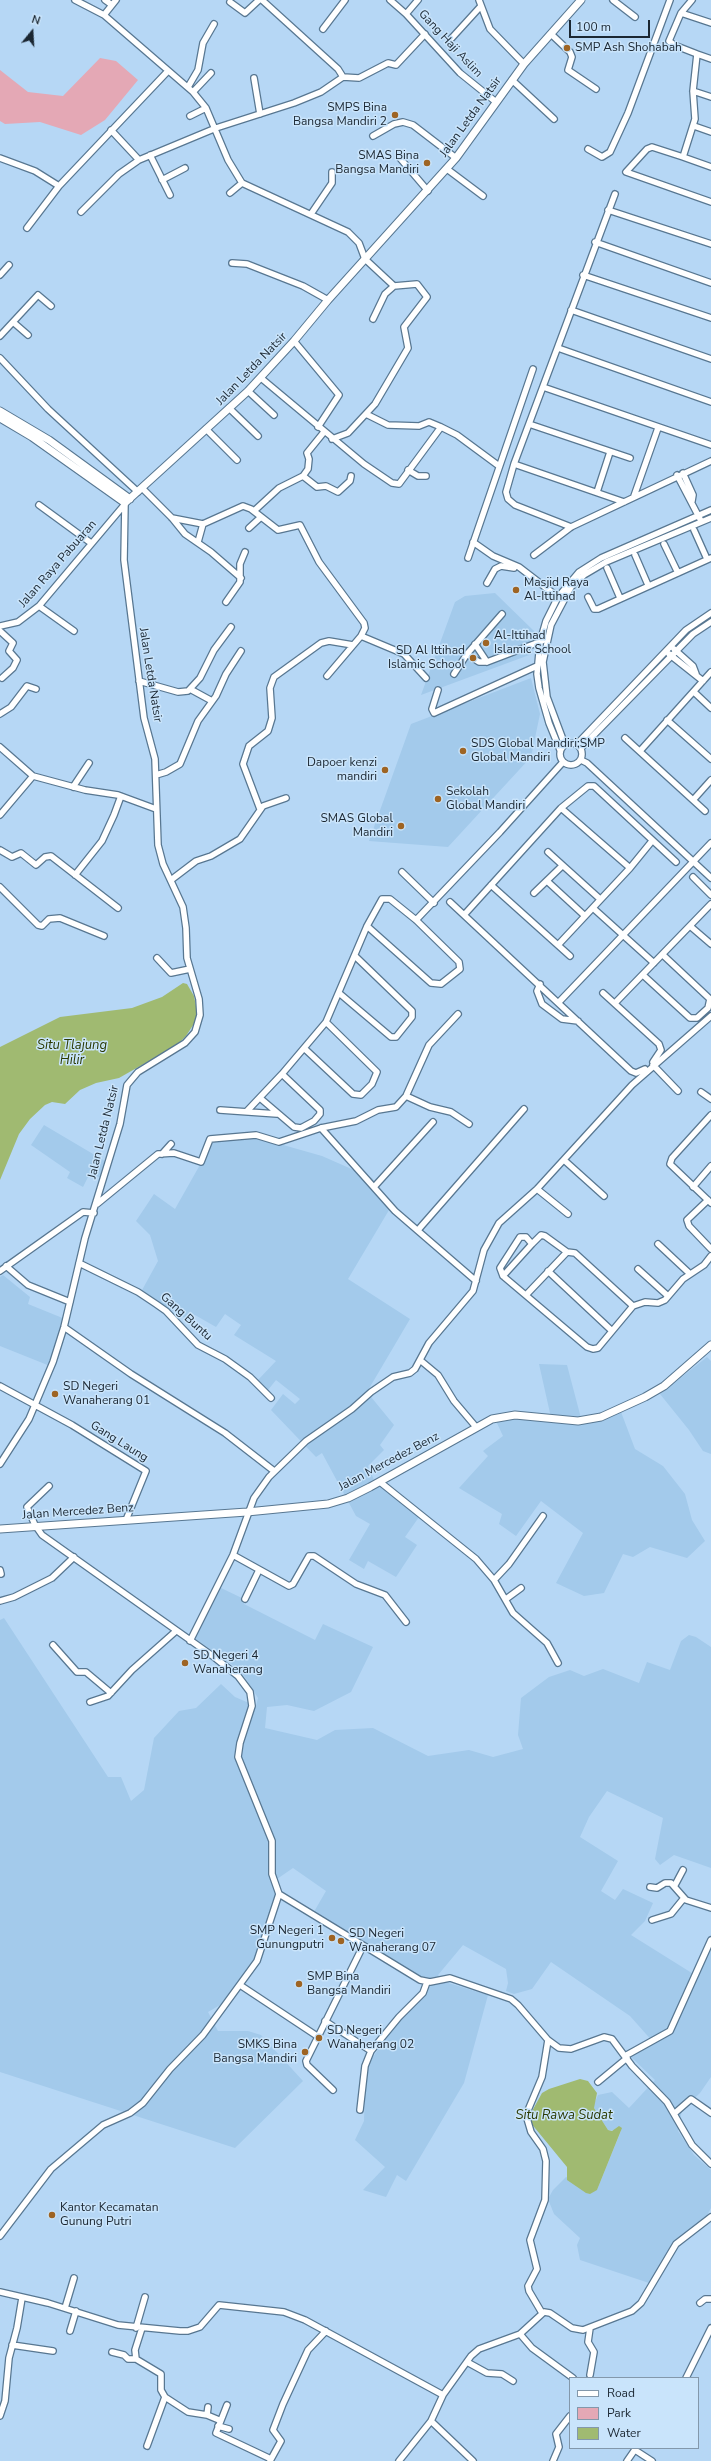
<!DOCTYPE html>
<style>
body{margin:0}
#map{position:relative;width:711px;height:2461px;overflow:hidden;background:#b6d7f5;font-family:"Nunito Sans",sans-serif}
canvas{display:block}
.legend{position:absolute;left:569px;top:2377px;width:130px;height:72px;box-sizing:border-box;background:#c9e4fb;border:1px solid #8398ab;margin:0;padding:5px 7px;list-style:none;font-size:12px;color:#1b2732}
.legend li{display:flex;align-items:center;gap:8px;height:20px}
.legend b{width:20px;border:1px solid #8398ab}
.north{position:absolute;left:12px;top:12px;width:40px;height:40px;-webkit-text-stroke:3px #c9e4fb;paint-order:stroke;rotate:18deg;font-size:11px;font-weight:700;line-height:16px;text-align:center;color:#1b2732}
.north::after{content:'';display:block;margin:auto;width:14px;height:18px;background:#1b2732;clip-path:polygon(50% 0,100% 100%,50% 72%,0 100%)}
.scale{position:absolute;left:569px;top:20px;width:81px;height:18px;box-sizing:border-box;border:2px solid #1b2732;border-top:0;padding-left:5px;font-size:12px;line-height:14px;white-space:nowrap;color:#1b2732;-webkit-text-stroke:3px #c9e4fb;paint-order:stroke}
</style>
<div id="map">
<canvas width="711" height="2461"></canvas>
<ul class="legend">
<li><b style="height:5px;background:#fff"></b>Road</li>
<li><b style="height:11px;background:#e4a8b5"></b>Park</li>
<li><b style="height:11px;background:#a0ba71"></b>Water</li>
</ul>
<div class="north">N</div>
<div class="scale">100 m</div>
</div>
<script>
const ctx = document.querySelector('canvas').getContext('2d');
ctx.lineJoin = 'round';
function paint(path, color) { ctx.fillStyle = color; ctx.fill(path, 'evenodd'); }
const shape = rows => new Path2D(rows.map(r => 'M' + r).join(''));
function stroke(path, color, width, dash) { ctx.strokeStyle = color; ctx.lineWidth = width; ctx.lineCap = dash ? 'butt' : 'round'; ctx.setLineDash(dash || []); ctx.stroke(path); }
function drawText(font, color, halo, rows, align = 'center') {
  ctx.font = font + ' "Nunito Sans",sans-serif'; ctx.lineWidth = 3; ctx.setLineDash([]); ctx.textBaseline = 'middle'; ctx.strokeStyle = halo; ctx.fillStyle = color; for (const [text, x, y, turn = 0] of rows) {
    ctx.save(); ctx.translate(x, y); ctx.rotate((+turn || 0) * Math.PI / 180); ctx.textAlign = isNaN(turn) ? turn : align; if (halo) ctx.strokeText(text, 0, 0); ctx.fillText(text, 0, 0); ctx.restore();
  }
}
paint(shape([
 [495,593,535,632,532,654,421,695,455,602,465,596],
 [531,678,540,714,531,757,448,847,369,841,411,724],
 [44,1125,110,1164,103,1179,90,1173,83,1187,67,1178,70,1172,31,1145],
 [248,1135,322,1156,372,1178,392,1205,348,1279,410,1319,367,1392,394,1425,380,1445,384,1450,368,1466,374,1480,419,1517,405,1537,417,1545,396,1577,368,1561,364,1569,349,1560,370,1524,356,1516,322,1453,316,1457,271,1410,283,1394,295,1404,300,1399,276,1380,268,1390,258,1380,276,1361,234,1335,241,1325,225,1314,216,1327,195,1315,190,1321,141,1292,158,1261,150,1235,136,1221,154,1194,175,1209,214,1140],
 [3,1275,30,1297,28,1304,65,1319,50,1366,0,1346,0,1277],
 [707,1357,711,1361,711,1454,703,1451,689,1430,660,1394],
 [539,1364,567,1365,582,1422,595,1422,621,1412,635,1449,663,1466,685,1494,692,1520,705,1541,687,1558,650,1547,633,1557,623,1554,604,1593,584,1596,556,1583,583,1533,541,1501,516,1536,499,1524,502,1514,459,1488,488,1456,483,1451,503,1436,496,1421,528,1418,552,1422],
 [219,1587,246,1600,244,1604,315,1640,323,1624,373,1647,351,1692,314,1711,287,1705,267,1707,265,1728,317,1740,335,1730,373,1728,428,1756,469,1750,493,1757,523,1749,518,1735,521,1698,549,1677,570,1670,584,1676,603,1669,639,1683,647,1662,670,1670,681,1641,689,1635,696,1637,711,1647,711,1868,674,1855,660,1865,655,1859,663,1818,607,1791,589,1817,580,1837,618,1861,601,1891,615,1900,623,1889,653,1903,645,1921,631,1935,695,1975,711,1944,711,2077,700,2093,682,2110,678,2131,694,2155,711,2170,711,2208,705,2219,678,2238,652,2284,580,2260,577,2245,580,2238,554,2214,548,2199,553,2190,566,2177,597,2190,621,2131,608,2130,594,2108,594,2104,598,2095,612,2092,629,2108,655,2080,630,2056,641,2048,654,2043,630,2016,551,1962,532,1989,514,1994,506,1991,508,1983,506,1969,463,1945,438,1975,445,1982,488,1995,464,2083,406,2181,397,2175,386,2197,363,2190,385,2167,355,2140,364,2121,365,2085,370,2061,402,2016,427,1987,311,1917,326,1891,293,1868,277,1879,278,1895,259,1956,234,1993,220,2005,208,2012,218,2031,248,2031,261,2035,303,2081,235,2148,0,2072,0,1620,4,1618,108,1777,121,1777,131,1801,144,1790,154,1738,179,1711,196,1708,221,1684,235,1697,256,1706,258,1698,241,1671,193,1637]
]), '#a3caeb');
paint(shape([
 [100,58,116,61,138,80,105,120,81,135,40,122,5,124,0,121,0,70,28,92,63,96]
]), '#e4a8b5');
paint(shape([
 [183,983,187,984,194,996,197,1011,197,1019,186,1036,177,1045,119,1078,96,1083,80,1090,65,1104,52,1102,45,1105,30,1119,19,1134,0,1180,0,1047,60,1017,132,1008,162,997],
 [580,2079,588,2081,597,2093,594,2108,608,2130,612,2131,619,2126,622,2128,597,2190,590,2194,586,2193,567,2180,567,2167,530,2122,531,2113,542,2093,549,2089]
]), '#a0ba71');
const minor = shape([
 [75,0,104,15,193,92,206,108,228,160,242,183,348,232,359,243,365,259,394,286,417,284,427,297,404,327,408,348,375,404,348,433,332,439],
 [105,0,112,5],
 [390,0,406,14,460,73,496,102],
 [479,0,490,29,524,64],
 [613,0,635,17],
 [692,0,681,13,669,41,674,45,697,54,693,91,695,119,683,157,652,147,647,149,626,172,711,202],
 [230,2,245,13,259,0],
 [681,13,711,23],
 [406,14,418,0],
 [104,15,116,0],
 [323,29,345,0],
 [551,34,570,52,572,57,568,70,596,89],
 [450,40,481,6],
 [697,54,711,59],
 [343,77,359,78,388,63,396,65,425,34],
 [254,78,260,114],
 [512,80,554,119],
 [188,87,198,70,203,43,214,24],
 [693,91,711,97],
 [193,92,211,73],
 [190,116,206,108],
 [694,126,711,132],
 [111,130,139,160],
 [373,136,394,124,403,122,413,125,456,158],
 [588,149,602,157,610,152,628,113,670,0],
 [150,155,170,195],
 [399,157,428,191],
 [683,157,711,167],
 [0,158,35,171,59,186,168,71],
 [447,169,483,196],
 [162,180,185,168],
 [230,193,242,183],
 [608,210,711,244],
 [81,212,119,174,139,160,216,128,294,103,321,92,343,77,338,69,262,0],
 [311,214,332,183,332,172],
 [27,228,59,186],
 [595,242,711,283],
 [232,263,247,264,303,286,328,300],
 [0,275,9,265],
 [583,275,711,318],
 [571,310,711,359],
 [373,319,385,294,394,286],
 [13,322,28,335],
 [0,336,38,295,51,306],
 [294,341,339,395,318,427],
 [558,348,711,402],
 [0,358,48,409,138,492],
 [261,378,364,464,392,483,399,484,441,427],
 [543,387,711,445],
 [248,391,274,415],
 [229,408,258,436],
 [366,414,388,425,419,426,429,422,441,427,457,435,499,466],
 [529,424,630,458],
 [206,429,237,460],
 [514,464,624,502],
 [408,470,418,476,426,476],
 [683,473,693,495,692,501],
 [677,475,700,519],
 [303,476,317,487,326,486,338,492,350,481,351,476],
 [142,488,172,518,185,534,211,552,241,578],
 [597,492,610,452],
 [634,496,658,428],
 [39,505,91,543],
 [254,511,279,488,303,476,308,469,309,459,307,453,324,432],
 [172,518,203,524],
 [571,527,515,505,508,499,506,492,514,464,615,194],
 [249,528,261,517],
 [694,530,707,559],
 [198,542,203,524,243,506,251,509,278,530,300,525,319,562,364,623,365,628,361,636,327,676],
 [473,542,493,556,519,567,558,597],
 [664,544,678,573],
 [534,555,571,527,711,461],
 [635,555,648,585],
 [468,558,533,369],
 [607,568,620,598],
 [487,583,495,569,501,566,514,568],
 [588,597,594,609,598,609,711,558],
 [226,602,240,582,240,564,245,552],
 [39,606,74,631],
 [502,614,467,654,479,662,487,662,542,641],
 [0,626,18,622,39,606,125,504],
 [0,631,13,643,9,651,17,660,13,668,2,678],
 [361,636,404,654,426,678],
 [475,644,487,662],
 [674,649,693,666,696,674],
 [669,654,703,681],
 [454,674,467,654],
 [139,681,178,692,188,691,200,678,214,650,231,627],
 [190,689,212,701],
 [438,690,432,709,434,713,537,666],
 [694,692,711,708],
 [0,714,11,707,27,686,36,689],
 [667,720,711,759],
 [625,738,705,811],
 '560 754a11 11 0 1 1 22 0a11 11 0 1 1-22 0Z',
 [577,744,686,630,711,613],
 [565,745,547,697,543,662,551,625,571,587,584,575,606,562,711,518],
 [0,747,33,776,85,790,118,795,156,809],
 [581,748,693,634,711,622],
 [560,750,549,723,539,688,537,674,540,642,546,621,558,597,579,572,601,558,711,510],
 [640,751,711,672],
 [581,760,587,763,711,878],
 [156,775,166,772,180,764,198,721,216,696,226,674,241,651],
 [73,787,89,763],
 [694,799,711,780],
 [561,808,630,868],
 [260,809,243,764,249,746,268,731,272,718,270,688,274,677,321,643,329,641,353,645],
 [0,815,33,776],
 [0,850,12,857,21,853,36,865,45,857,51,856,118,908],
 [548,852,600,899],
 [402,872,434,903],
 [75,875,102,841,114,815,121,796],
 [693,877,711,895],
 [171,880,196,861,211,856,240,839,263,806,286,798],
 [547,881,585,916],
 [491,885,570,956],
 [0,887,38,925,42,926,49,919,60,918,104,936],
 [534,893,562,866],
 [450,902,631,1071,636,1073,645,1069],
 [593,908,654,963],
 [464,915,561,808,588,786,594,786,676,862],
 [416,920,500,832,563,762],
 [690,926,711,944],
 [558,945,630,868,652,841],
 [157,958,171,973,190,969],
 [643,975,690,1018,697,1018,708,1008,710,999,663,955],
 [540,984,537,991,542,1004,562,1019,578,1021],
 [339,993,391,1037,396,1037,412,1017,412,1011,355,956],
 [603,993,659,1044,661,1050,653,1062],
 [559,1002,711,843],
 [615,1003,711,904],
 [305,1049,353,1094,361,1095,372,1084,377,1072,326,1022],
 [653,1065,678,1091],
 [701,1092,711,1099],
 [406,1096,430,1107,451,1112,469,1124],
 [260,1098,294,1127,301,1128,314,1121,320,1114,320,1110,282,1074],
 [220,1110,277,1114],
 [247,1111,282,1074,326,1022,367,926,382,899,390,899,416,920,459,962,460,969,441,984,431,983,367,926],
 [711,1115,672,1158,670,1164,711,1203],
 [321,1128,395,1211,476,1281],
 [162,1154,171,1144],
 [564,1160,604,1196],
 [374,1187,433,1122],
 [693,1187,711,1166],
 [537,1189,568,1214],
 [708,1200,687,1220,689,1226,711,1249],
 [97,1204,158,1154,174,1153,201,1162,210,1139,256,1135,279,1142,321,1128,356,1121,378,1110,396,1107,406,1096,429,1045,458,1014],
 [418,1230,524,1109],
 [658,1244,689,1273],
 [79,1263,138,1292,156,1304,166,1311,198,1345,225,1359,250,1377,271,1398],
 [6,1266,28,1285,70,1302],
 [638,1269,668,1296],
 [0,1271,83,1212,94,1213],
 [548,1271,611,1330],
 [503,1276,532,1244],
 [526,1295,567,1252],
 [633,1306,575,1253,567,1252,545,1236,541,1235,532,1244,526,1237,520,1237,500,1268,503,1276,587,1347,593,1349,598,1348,633,1306,645,1302,658,1303,665,1300,683,1279,704,1265,711,1256],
 [64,1327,131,1374,225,1433,274,1471],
 [420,1360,438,1375,454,1401,476,1427],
 [0,1386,72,1425,146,1471,126,1520],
 [0,1464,29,1419,53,1362,64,1327,85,1238,120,1124,127,1085,138,1072,185,1043,195,1032,200,1015,199,999,187,958,186,928,183,907,163,864,158,845,155,759,144,718,124,560,125,503],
 [380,1482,476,1559,494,1580,513,1613,547,1643,558,1663],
 [49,1486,27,1507,35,1525,42,1535,214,1657,238,1676,250,1692,252,1706,240,1743,238,1757,272,1841,272,1874,279,1894,420,1980,430,1982,450,1978,511,1999,518,2005,548,2040,559,2048,571,2049,604,2037,612,2039,632,2066,667,2102,692,2145,711,2164],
 [233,1555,289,1586,293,1584,309,1556,314,1556,356,1584,385,1595,406,1622],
 [0,1570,1,1574],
 [494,1580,509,1564,543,1516],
 [245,1599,259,1570],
 [506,1599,521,1588],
 [0,1601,14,1597,52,1578,74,1557],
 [190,1641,233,1555,254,1498,269,1477,306,1441,352,1409,371,1392,393,1377,410,1373,415,1369,429,1343,473,1291,484,1250,499,1223,537,1189,632,1085,711,1016],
 [53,1645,77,1672,86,1672,111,1693],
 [90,1702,108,1696,132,1670,176,1631],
 [675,1885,683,1870],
 [650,1887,657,1888,665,1883,671,1883,686,1900,711,1908],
 [652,1920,671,1914,684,1898],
 [240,1985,317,2036],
 [325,2021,371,2051],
 [625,2056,670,2031,711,1940],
 [598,2082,627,2058],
 [333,2090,307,2065,306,2061,363,1946],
 [360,2110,365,2066,371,2051,399,2017,423,1993,427,1982],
 [675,2113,691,2099,711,2113],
 [0,2236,51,2169,103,2125,130,2113,143,2103,170,2069,203,2035,257,1961,279,1894],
 [0,2292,48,2303,118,2325,180,2331,188,2331,200,2327,219,2305,284,2312,305,2320,443,2395],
 [700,2303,705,2299,711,2299],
 [65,2308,74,2278],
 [542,2313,529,2291,528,2286,537,2269,530,2240,545,2200,546,2161,543,2149,531,2132,526,2115,542,2077,548,2040],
 [136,2328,145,2297],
 [142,2328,135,2350,136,2359,161,2374,161,2390,165,2397,188,2412,207,2415],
 [70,2331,76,2311],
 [520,2334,532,2348,573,2378],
 [12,2345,53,2351],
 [112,2352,124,2355,128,2359,136,2359],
 [467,2362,487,2373,502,2374,513,2381],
 [590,2375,594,2352,588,2342,590,2328],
 [686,2378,711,2328],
 [227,2405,216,2433,271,2459],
 [208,2407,207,2415,219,2420],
 [0,2416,5,2401,9,2358,17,2328,22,2298],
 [431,2421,473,2461],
 [218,2426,229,2429],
 [147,2446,165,2397],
 [635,2450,652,2461],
 [270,2461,281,2441,273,2430,283,2404,308,2350,326,2331],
 [399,2461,431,2421,443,2395,471,2356,479,2349,520,2334,544,2312,550,2313,572,2328,583,2330,632,2311,641,2303,676,2244,711,2217],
 [553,2461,559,2447,556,2434,570,2416],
 [627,2461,636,2448]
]);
const major = shape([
 [0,411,49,440,130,499],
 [0,418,32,437,125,503,248,391,294,341,328,300,456,158,524,64,581,0],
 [0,1529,247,1512,328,1504,348,1498,370,1487,492,1419,515,1415,578,1421,601,1417,645,1397,664,1386,711,1345]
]);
stroke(minor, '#587791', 8);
stroke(major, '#587791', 9);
stroke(minor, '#fff', 5.5);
stroke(major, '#fff', 7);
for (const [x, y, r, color] of [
 [567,48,4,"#9e6423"],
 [395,115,4,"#9e6423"],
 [427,163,4,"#9e6423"],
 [516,590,4,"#9e6423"],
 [486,643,4,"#9e6423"],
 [473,658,4,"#9e6423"],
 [463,751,4,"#9e6423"],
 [385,770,4,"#9e6423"],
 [438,799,4,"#9e6423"],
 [401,826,4,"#9e6423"],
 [55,1394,4,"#9e6423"],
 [185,1663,4,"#9e6423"],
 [332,1938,4,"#9e6423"],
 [341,1941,4,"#9e6423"],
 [299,1984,4,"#9e6423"],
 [319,2038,4,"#9e6423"],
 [305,2052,4,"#9e6423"],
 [52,2215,4,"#9e6423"]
]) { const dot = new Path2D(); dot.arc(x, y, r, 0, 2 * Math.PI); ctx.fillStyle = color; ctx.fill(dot); stroke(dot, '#c9e4fb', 1.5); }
drawText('12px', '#1b2732', '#c9e4fb', [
 ["Gang Haji Aslim",450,44,47],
 ["Jalan Letda Natsir",471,117,-54],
 ["Jalan Letda Natsir",252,369,-46],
 ["Jalan Raya Pabuaran",58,564,-49],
 ["Jalan Letda Natsir",150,675,81],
 ["Jalan Letda Natsir",104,1132,-76],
 ["Gang Buntu",186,1317,42],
 ["Gang Laung",119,1442,32],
 ["Jalan Mercedez Benz",389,1462,-28],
 ["Jalan Mercedez Benz",78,1512,-4]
]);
drawText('12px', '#1b2732', '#c9e4fb', [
 ["SMP Ash Shohabah",575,48],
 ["SMPS Bina",387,108,"right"],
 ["Bangsa Mandiri 2",387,122,"right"],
 ["SMAS Bina",419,156,"right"],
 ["Bangsa Mandiri",419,170,"right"],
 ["Masjid Raya",524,583],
 ["Al-Ittihad",524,597],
 ["Al-Ittihad",494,636],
 ["Islamic School",494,650],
 ["SD Al Ittihad",465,651,"right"],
 ["Islamic School",465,665,"right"],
 ["SDS Global Mandiri;SMP",471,744],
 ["Global Mandiri",471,758],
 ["Dapoer kenzi",377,763,"right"],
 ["mandiri",377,777,"right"],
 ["Sekolah",446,792],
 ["Global Mandiri",446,806],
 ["SMAS Global",393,819,"right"],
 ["Mandiri",393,833,"right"],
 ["SD Negeri",63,1387],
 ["Wanaherang 01",63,1401],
 ["SD Negeri 4",193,1656],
 ["Wanaherang",193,1670],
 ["SMP Negeri 1",324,1931,"right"],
 ["Gunungputri",324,1945,"right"],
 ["SD Negeri",349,1934],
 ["Wanaherang 07",349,1948],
 ["SMP Bina",307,1977],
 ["Bangsa Mandiri",307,1991],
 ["SD Negeri",327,2031],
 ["Wanaherang 02",327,2045],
 ["SMKS Bina",297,2045,"right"],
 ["Bangsa Mandiri",297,2059,"right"],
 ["Kantor Kecamatan",60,2208],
 ["Gunung Putri",60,2222]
], 'left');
drawText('italic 13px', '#2b3a02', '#c9e4fb', [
 ["Situ Tlajung",72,1046],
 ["Hilir",72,1061],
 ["Situ Rawa Sudat",564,2116]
]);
</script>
